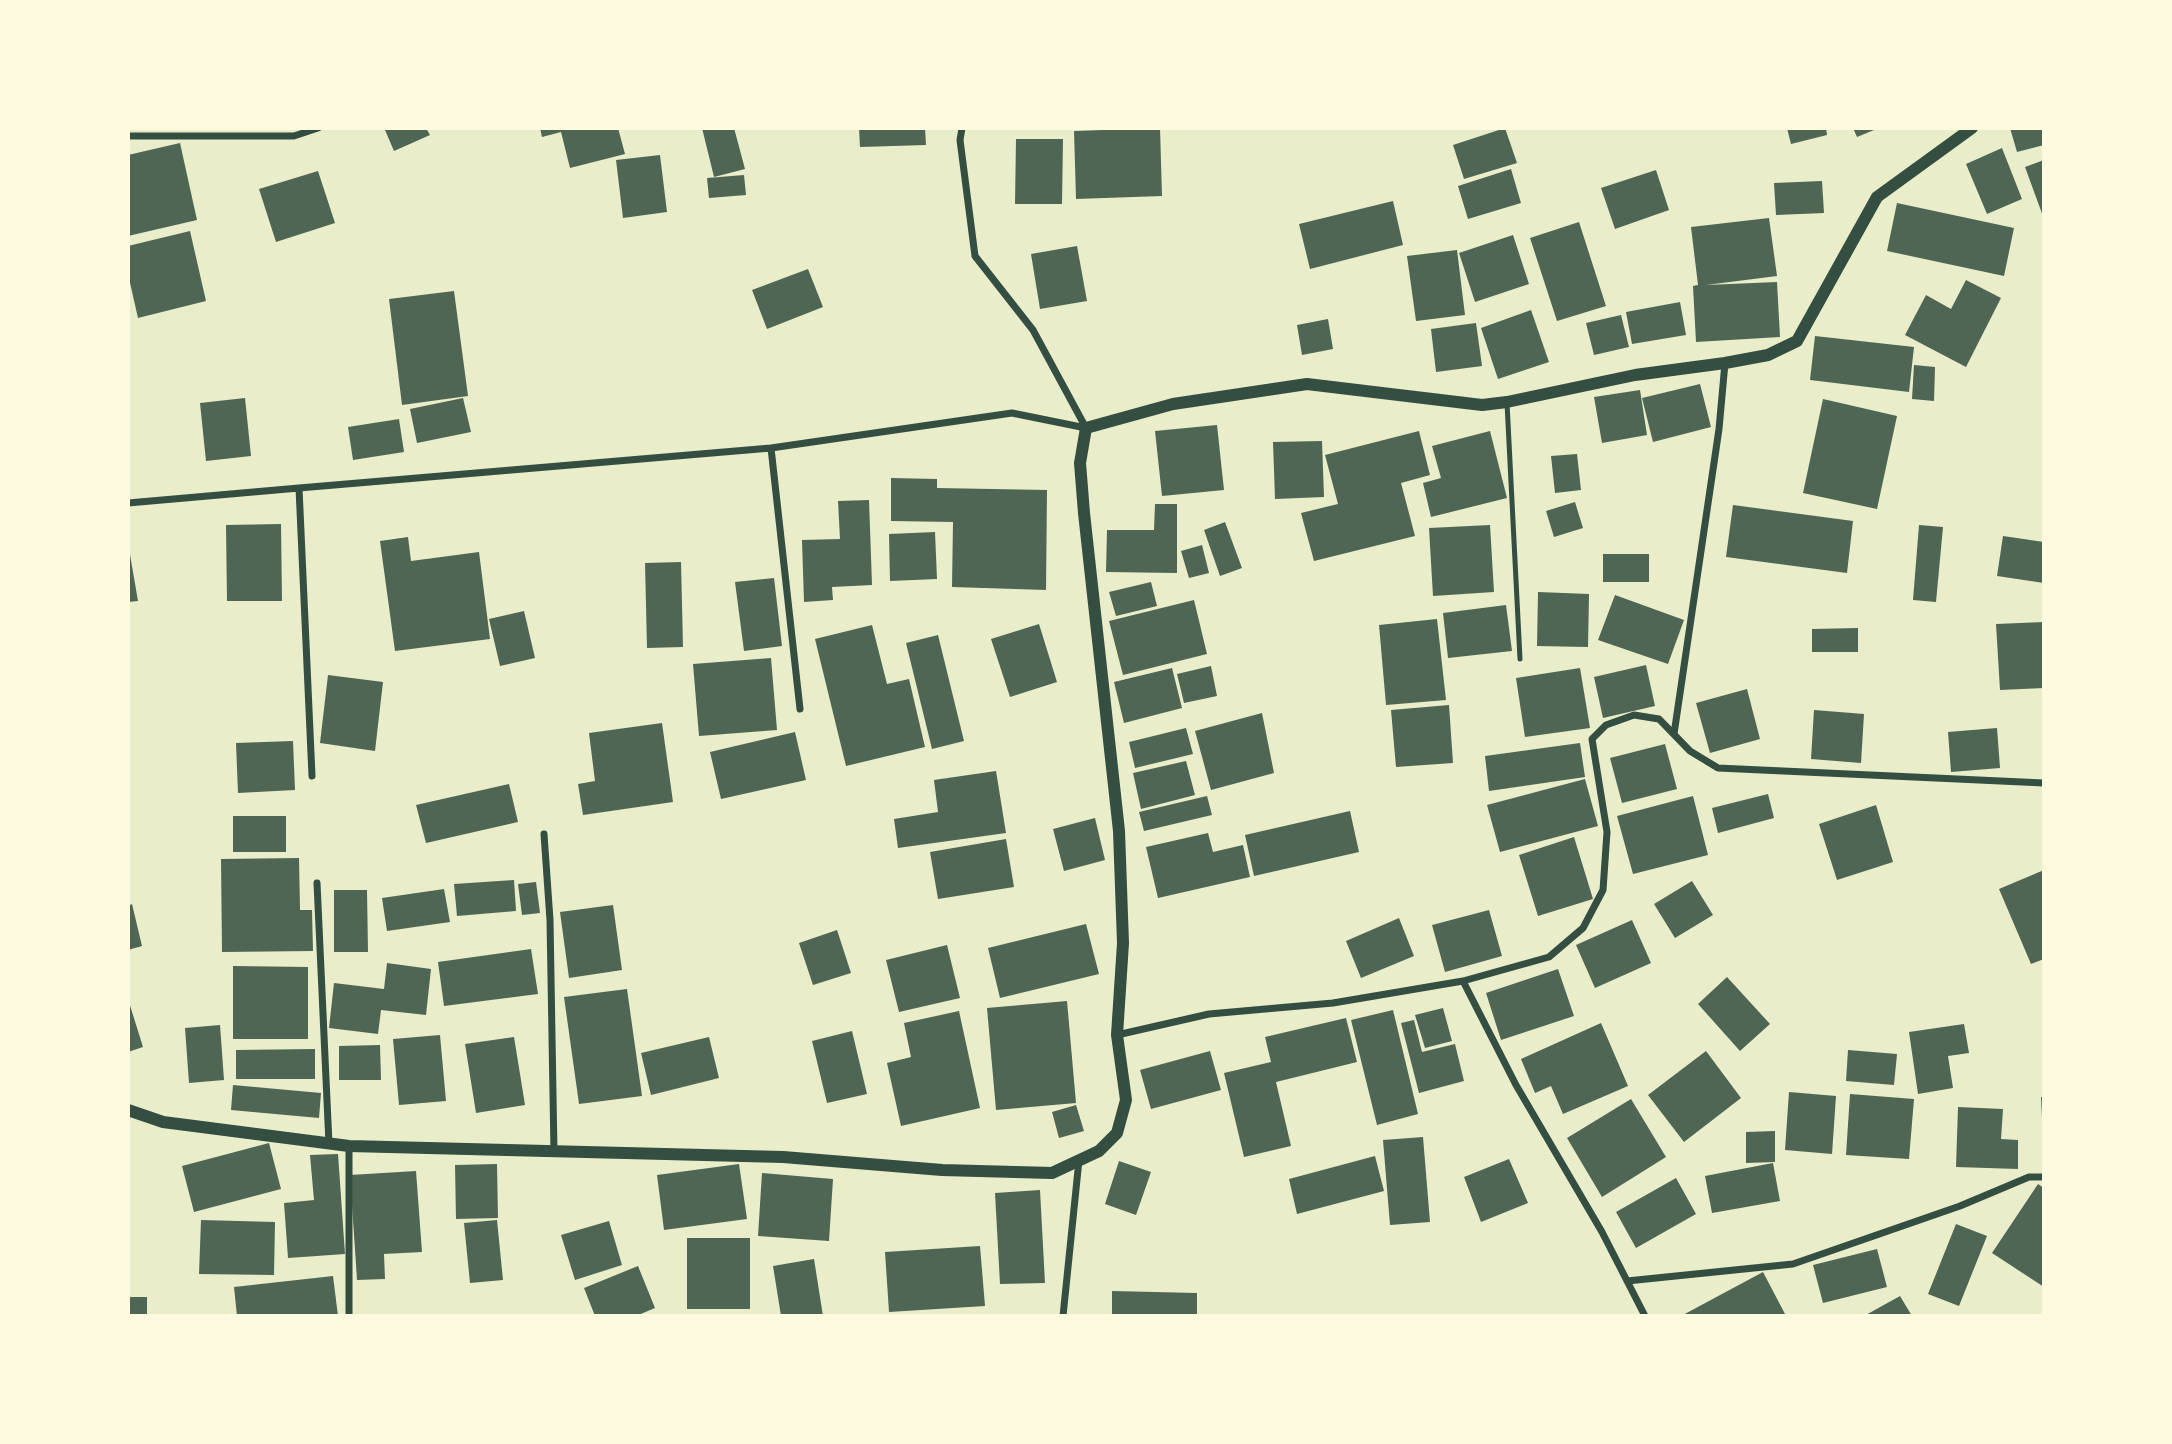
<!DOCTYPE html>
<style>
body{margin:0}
#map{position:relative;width:2172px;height:1444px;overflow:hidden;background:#e9edc9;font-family:Quicksand,sans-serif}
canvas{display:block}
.frame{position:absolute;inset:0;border:130px solid #fefae0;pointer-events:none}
</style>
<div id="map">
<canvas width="2172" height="1444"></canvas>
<div class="frame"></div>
</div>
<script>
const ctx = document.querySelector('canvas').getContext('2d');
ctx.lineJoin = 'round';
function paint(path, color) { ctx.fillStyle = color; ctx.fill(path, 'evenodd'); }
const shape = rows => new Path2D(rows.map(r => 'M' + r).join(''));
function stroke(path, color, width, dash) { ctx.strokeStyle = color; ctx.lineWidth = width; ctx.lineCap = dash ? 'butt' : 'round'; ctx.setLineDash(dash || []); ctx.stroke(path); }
paint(shape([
 [389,128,426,128,430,135,394,151,385,130],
 [540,128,618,128,625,154,570,168,561,132,542,137],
 [702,128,734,128,745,169,714,177],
 [859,128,925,128,926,145,860,147],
 [1160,128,1162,196,1076,199,1074,131],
 [1505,128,1517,163,1464,179,1453,145],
 [1787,128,1826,128,1827,135,1791,144],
 [1853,128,1879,128,1857,137],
 [2010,128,2044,128,2044,145,2017,152],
 [1016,139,1063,139,1062,204,1015,204],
 [180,143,197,220,128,236,128,155],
 [2002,148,2022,199,1987,214,1966,164],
 [660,155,667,212,623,218,616,160],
 [2044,160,2044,219,2025,167],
 [1511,169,1521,203,1468,219,1458,186],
 [1656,170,1669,210,1615,229,1601,188],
 [318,171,335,223,276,242,259,189],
 [744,175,746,195,709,198,707,178],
 [1822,181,1824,213,1776,215,1774,183],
 [1393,201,1403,245,1310,269,1299,224],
 [1897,203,2014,228,2004,276,1887,251],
 [1769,218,1777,276,1706,285,1777,282,1780,337,1696,342,1693,286,1698,285,1691,227],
 [1579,222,1606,306,1557,321,1530,238],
 [190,231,206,301,138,318,128,274,128,246],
 [1513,235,1529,284,1475,302,1459,253],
 [1077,246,1087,301,1040,309,1031,254],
 [1457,250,1465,315,1416,321,1407,256],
 [808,269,823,307,767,329,752,290],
 [1966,280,2001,298,1966,367,1905,335,1926,295,1951,309],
 [454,291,468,396,402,405,389,299],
 [1680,302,1686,335,1632,344,1626,312],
 [1531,310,1549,362,1498,379,1481,328],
 [1621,315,1629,347,1594,355,1586,323],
 [1328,319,1333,349,1302,355,1297,325],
 [1476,323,1482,366,1436,372,1431,329],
 [1815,336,1914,347,1909,392,1810,380],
 [1914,365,1935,367,1934,401,1912,399],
 [1700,384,1711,427,1653,442,1642,398],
 [1640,390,1647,435,1602,443,1594,397],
 [245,398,251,456,206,461,200,403],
 [463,398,471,432,417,443,410,409],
 [1823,399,1897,416,1877,509,1803,493],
 [399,419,404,452,353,460,348,427],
 [1217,425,1224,490,1162,496,1155,431],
 [1419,431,1430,475,1401,483,1415,536,1314,561,1301,513,1338,504,1325,455],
 [1490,431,1507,498,1431,517,1423,483,1441,478,1432,446],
 [1322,441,1324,497,1275,499,1273,442],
 [1577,454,1581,490,1555,493,1551,456],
 [891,478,937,479,937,488,1047,490,1046,590,952,587,953,522,891,521],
 [869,500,872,585,832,587,833,600,804,602,802,540,840,539,838,501],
 [1575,502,1583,528,1554,537,1546,511],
 [1155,504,1177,504,1177,573,1106,572,1107,530,1154,530],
 [1733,505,1853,521,1847,573,1726,557],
 [1225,522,1242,568,1220,576,1204,530],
 [281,524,282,601,227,601,226,525],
 [1490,525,1494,592,1433,596,1429,528],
 [1919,525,1943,527,1936,602,1913,600],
 [935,532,937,579,890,581,889,534],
 [2003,536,2044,542,2044,583,1997,576],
 [408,537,411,561,479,552,490,639,395,651,380,541],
 [128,543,138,601,128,602],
 [1202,545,1209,573,1189,578,1181,551],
 [1603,554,1649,554,1649,582,1603,582],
 [681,562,683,647,647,648,645,563],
 [774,578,782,646,744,651,735,582],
 [1151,582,1157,606,1116,616,1109,592],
 [1538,592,1589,594,1588,647,1537,646],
 [1615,595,1684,620,1668,664,1598,640],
 [1194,600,1207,654,1123,675,1109,621],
 [1506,605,1512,651,1448,658,1443,613],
 [524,611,535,658,500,666,489,619],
 [1437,619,1446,700,1386,705,1379,625],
 [2044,622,2044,688,2000,690,1996,624],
 [1039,624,1057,682,1010,697,991,639],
 [872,625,887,684,909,679,925,747,846,766,815,639],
 [1858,628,1858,652,1812,652,1812,629],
 [938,635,964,741,932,749,906,643],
 [771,658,777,730,699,736,693,664],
 [1646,665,1655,706,1603,718,1594,677],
 [1211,666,1217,696,1184,703,1177,674],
 [1172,668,1182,708,1124,723,1114,682],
 [1580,668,1590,728,1525,737,1516,678],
 [328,675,383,682,375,751,320,743],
 [1747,689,1760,739,1710,753,1696,703],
 [1449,705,1453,763,1396,767,1391,710],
 [1814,710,1864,714,1861,763,1811,759],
 [1262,713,1274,773,1211,790,1195,731],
 [662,723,673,802,583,815,578,784,595,781,589,733],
 [1186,728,1193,754,1135,768,1129,742],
 [1997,728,2000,768,1951,772,1948,732],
 [795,732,806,780,721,799,710,752],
 [293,741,295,790,238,793,236,743],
 [1580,743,1585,777,1489,791,1485,756],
 [1665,744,1677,789,1622,803,1610,758],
 [1186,761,1195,795,1141,809,1133,773],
 [996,771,1006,833,898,848,894,819,938,812,934,780],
 [1585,779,1598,826,1500,852,1487,805],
 [509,784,518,822,426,843,416,805],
 [1768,794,1774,818,1718,833,1712,808],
 [1207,796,1212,815,1144,831,1139,812],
 [1693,796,1708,855,1633,874,1617,816],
 [1876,805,1893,862,1837,880,1819,824],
 [1350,811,1359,852,1254,876,1245,835],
 [233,816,286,816,286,852,233,852],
 [1095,818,1105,860,1064,871,1053,829],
 [1208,833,1213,852,1243,845,1250,877,1158,898,1146,847],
 [1574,837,1593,899,1538,916,1519,855],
 [1006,839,1014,887,938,899,930,852],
 [299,858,300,910,312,910,313,951,222,952,221,859],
 [2044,870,2044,959,2031,964,1999,889],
 [514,880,516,911,457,916,454,884],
 [1692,881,1713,915,1675,938,1654,904],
 [536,882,540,913,522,915,518,884],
 [444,889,450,922,387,931,382,898],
 [334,890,367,890,368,952,334,952],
 [132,904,142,946,128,950,128,906],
 [613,905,622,970,569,978,560,912],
 [1489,910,1502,956,1445,972,1432,925],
 [1399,918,1414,956,1361,978,1346,941],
 [1632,920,1651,963,1595,988,1576,945],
 [1086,924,1099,974,1000,998,988,948],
 [837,930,851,973,813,985,799,943],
 [947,945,960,998,899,1012,886,960],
 [531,949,538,994,444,1006,438,962],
 [387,963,431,969,426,1015,381,1010,378,1034,329,1028,334,983,384,989],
 [233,966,308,967,308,1039,233,1039],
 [1558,969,1574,1016,1501,1040,1486,993],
 [1727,977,1770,1024,1740,1051,1698,1004],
 [627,989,642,1096,579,1104,564,997],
 [128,999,143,1047,128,1052],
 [1067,1001,1076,1103,996,1110,987,1008],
 [1443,1008,1452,1041,1425,1048,1415,1015],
 [1393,1010,1418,1114,1377,1125,1351,1020],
 [959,1011,980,1108,901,1126,887,1063,911,1057,904,1023],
 [1346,1018,1357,1062,1276,1082,1291,1146,1244,1157,1224,1073,1271,1062,1265,1037],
 [1414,1020,1422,1052,1455,1044,1464,1081,1419,1093,1401,1023],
 [1601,1023,1628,1086,1563,1114,1551,1086,1535,1093,1521,1059],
 [1964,1024,1969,1053,1948,1056,1953,1088,1918,1094,1909,1032],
 [220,1025,224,1080,189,1083,185,1028],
 [852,1031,867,1094,827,1103,812,1041],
 [440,1035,446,1101,399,1105,393,1039],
 [514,1037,525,1105,476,1113,465,1044],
 [709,1037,719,1078,651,1095,641,1053],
 [380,1045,381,1080,339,1080,339,1046],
 [315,1049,315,1079,236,1079,236,1050],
 [1848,1050,1897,1054,1894,1085,1846,1081],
 [1210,1051,1221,1090,1151,1109,1140,1070],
 [1706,1051,1741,1098,1684,1142,1648,1095],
 [233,1085,321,1093,319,1118,231,1110],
 [1789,1092,1836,1096,1832,1154,1785,1150],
 [1850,1094,1914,1099,1909,1159,1846,1155],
 [2041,1097,2044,1097,2044,1118,2042,1118],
 [1631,1099,1666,1157,1602,1197,1567,1138],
 [1076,1105,1084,1131,1059,1138,1052,1112],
 [1958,1107,2003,1109,2001,1139,2018,1140,2018,1169,1956,1167],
 [1775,1131,1775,1162,1746,1163,1746,1132],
 [1423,1137,1430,1222,1390,1225,1383,1140],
 [269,1143,281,1189,194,1212,182,1166],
 [338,1154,345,1254,288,1258,284,1203,314,1200,310,1155],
 [1375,1156,1384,1191,1297,1214,1289,1179],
 [1509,1159,1528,1203,1481,1222,1464,1177],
 [1119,1161,1151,1172,1136,1215,1105,1204],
 [1773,1163,1780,1201,1712,1213,1705,1176],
 [497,1164,498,1218,456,1219,455,1165],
 [739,1164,747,1219,664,1230,657,1175],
 [416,1171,422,1252,384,1254,385,1279,357,1280,350,1175],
 [762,1173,833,1179,829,1241,758,1236],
 [1676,1178,1696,1214,1636,1248,1616,1212],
 [2038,1184,2044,1188,2044,1287,1992,1253],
 [1040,1190,1045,1283,1000,1284,995,1193],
 [201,1220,275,1222,274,1275,199,1274],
 [497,1220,503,1280,470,1283,464,1223],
 [609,1221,622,1265,575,1280,561,1235],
 [1956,1224,1987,1236,1959,1306,1928,1294],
 [687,1238,750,1238,750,1309,687,1309],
 [980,1246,985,1306,889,1312,885,1252],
 [1877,1249,1887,1287,1823,1303,1813,1265],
 [814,1259,823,1316,781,1316,773,1266],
 [638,1266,655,1308,636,1316,595,1316,584,1288],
 [1763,1272,1785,1314,1781,1316,1681,1316],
 [333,1276,338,1316,237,1316,234,1287],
 [1112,1291,1197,1293,1197,1316,1112,1316],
 [1900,1296,1912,1316,1864,1316],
 [128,1297,147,1297,147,1316,128,1316]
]), '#4f6655');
stroke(shape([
 [1507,403,1520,659]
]), '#344e41', 5);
stroke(shape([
 [962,128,960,140,975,256,1033,330,1086,428],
 [128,136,294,136,318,128],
 [771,448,800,709],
 [299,488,771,448,1012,413,1086,428],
 [128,503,299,488,312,776],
 [1674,734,1719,429,1725,363],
 [544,834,550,920,554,1152],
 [317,883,329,1144],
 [1463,981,1549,957,1583,928,1603,890,1607,832,1592,739,1606,725,1634,715,1659,719,1690,751,1718,768,2044,783],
 [1117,1035,1209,1014,1333,1003,1463,981,1516,1085,1602,1232,1645,1316],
 [349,1146,349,1316],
 [1627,1281,1793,1264,1960,1206,2029,1177,2044,1177],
 [1063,1316,1079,1160]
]), '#344e41', 7);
stroke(shape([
 [128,1110,163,1122,349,1146,783,1157,942,1170,1052,1173,1099,1151,1117,1133,1126,1100,1117,1035,1123,943,1119,831,1084,513,1080,463,1086,428,1173,404,1307,384,1482,405,1507,402,1635,375,1725,363,1768,355,1797,341,1877,197,1972,128]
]), '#344e41', 12);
</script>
